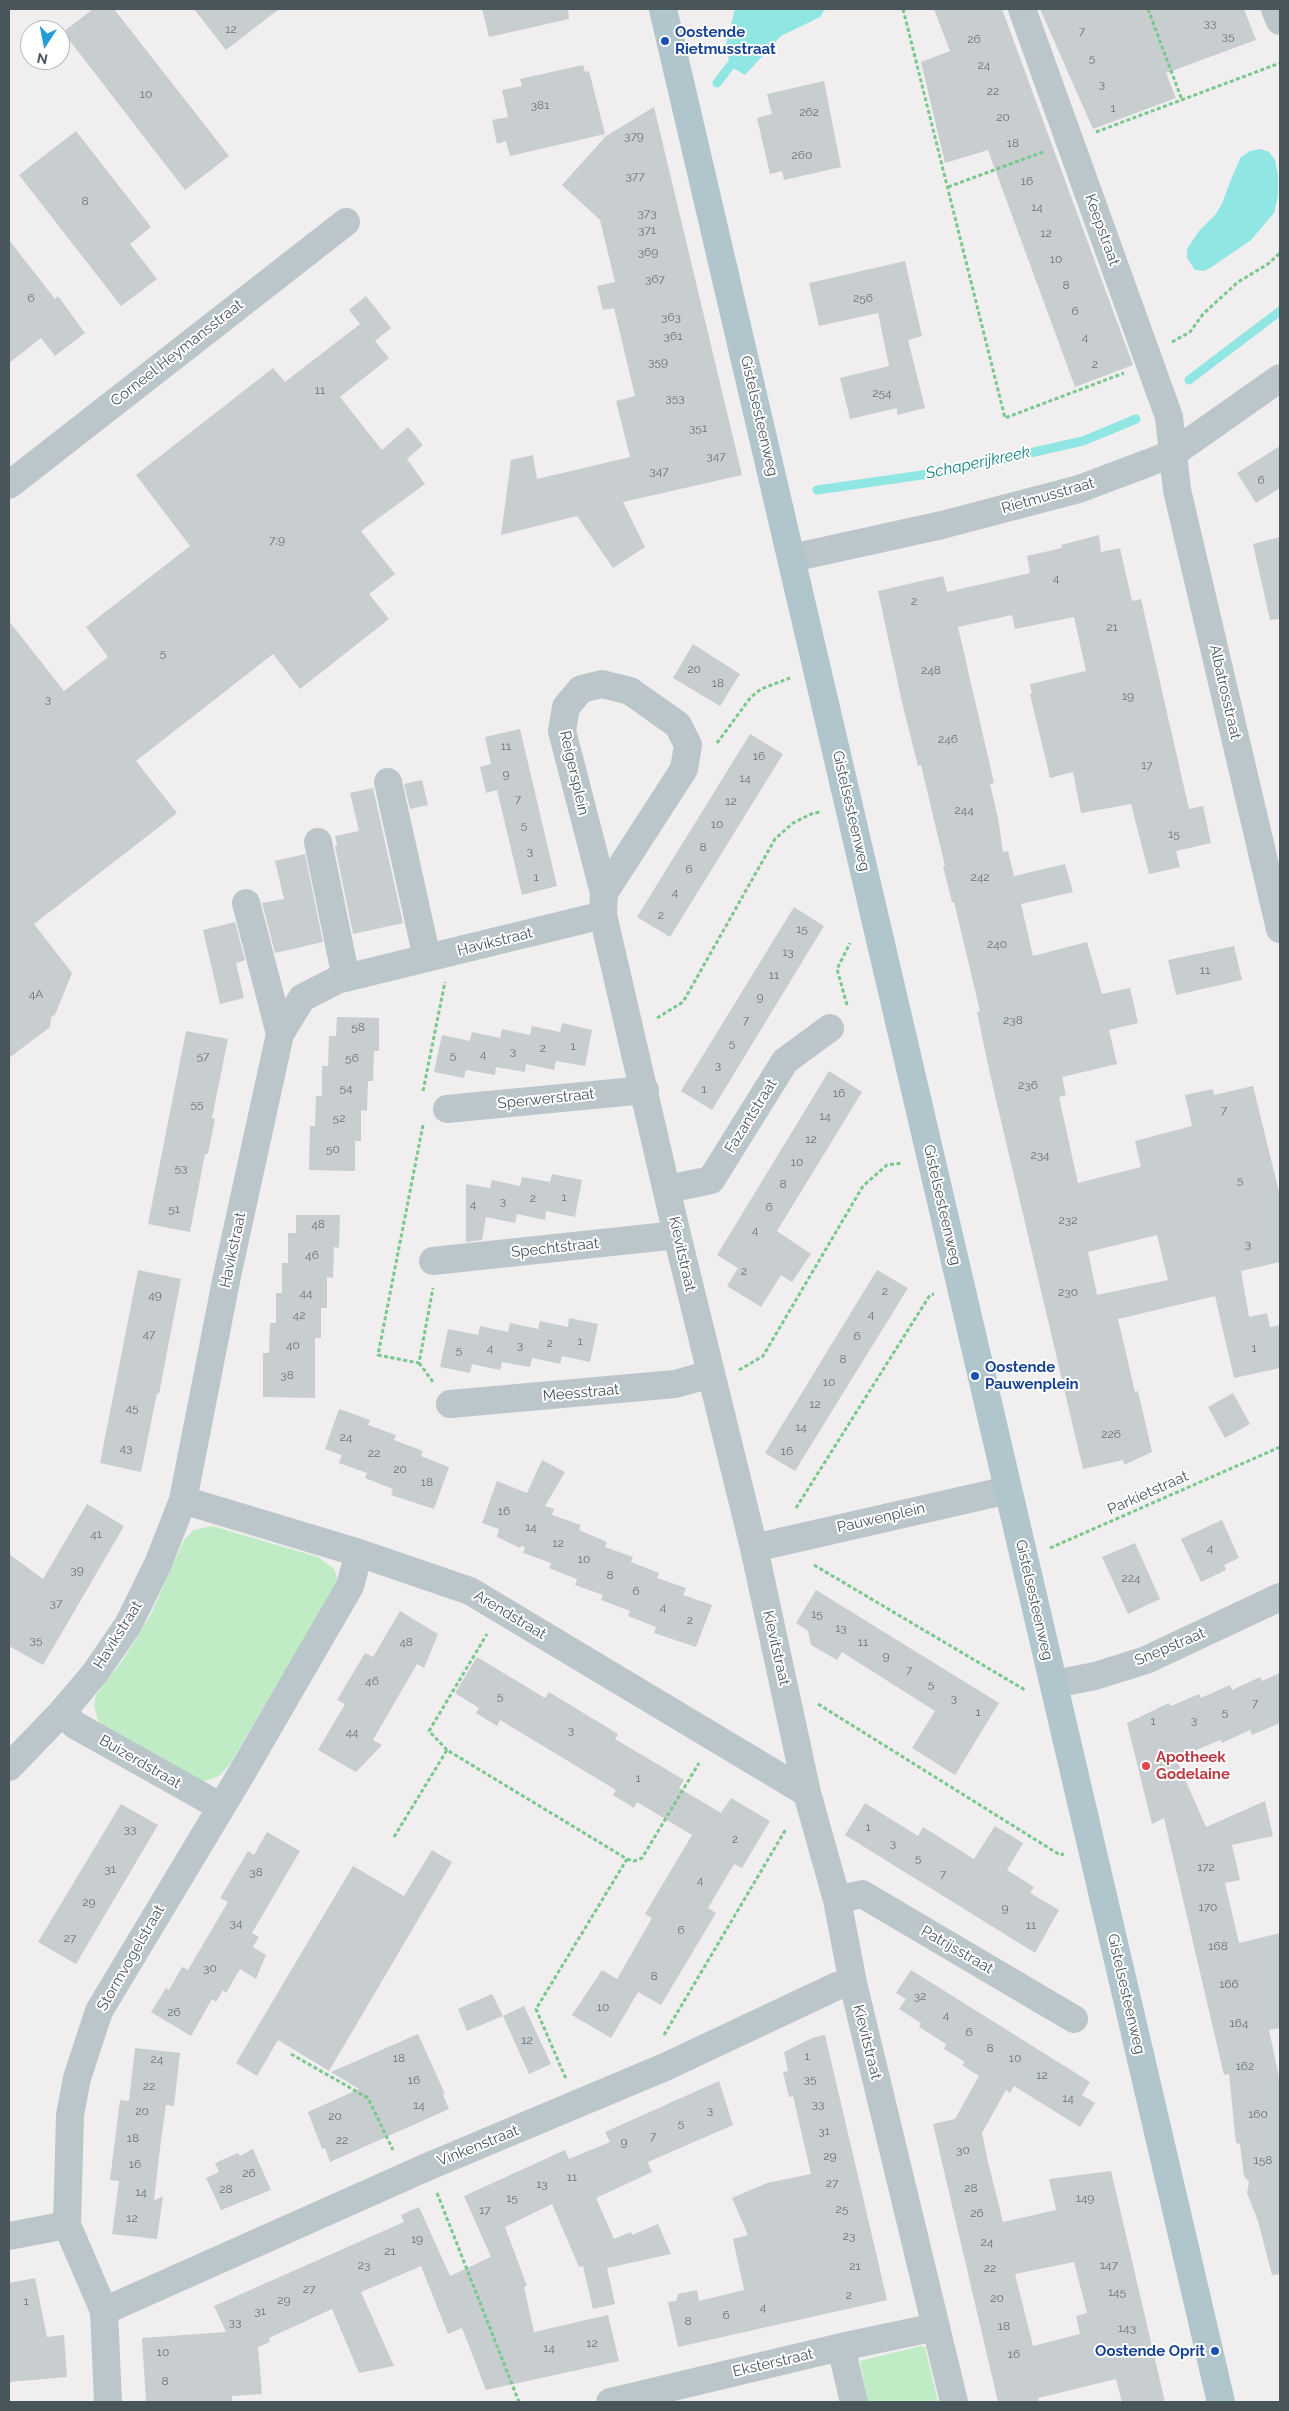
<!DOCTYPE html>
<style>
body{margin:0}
#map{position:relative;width:1289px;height:2411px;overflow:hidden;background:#f1eeef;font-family:Raleway,sans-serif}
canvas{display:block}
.frame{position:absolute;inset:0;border:10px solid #48565b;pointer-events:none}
.north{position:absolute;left:20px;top:20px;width:50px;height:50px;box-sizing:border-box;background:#fff;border:1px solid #b6bbbd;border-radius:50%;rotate:191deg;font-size:14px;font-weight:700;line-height:20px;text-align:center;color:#48565b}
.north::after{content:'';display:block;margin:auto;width:18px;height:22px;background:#249dd5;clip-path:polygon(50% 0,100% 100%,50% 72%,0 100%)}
</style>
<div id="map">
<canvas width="1289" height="2411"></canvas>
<div class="frame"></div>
<div class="north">N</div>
</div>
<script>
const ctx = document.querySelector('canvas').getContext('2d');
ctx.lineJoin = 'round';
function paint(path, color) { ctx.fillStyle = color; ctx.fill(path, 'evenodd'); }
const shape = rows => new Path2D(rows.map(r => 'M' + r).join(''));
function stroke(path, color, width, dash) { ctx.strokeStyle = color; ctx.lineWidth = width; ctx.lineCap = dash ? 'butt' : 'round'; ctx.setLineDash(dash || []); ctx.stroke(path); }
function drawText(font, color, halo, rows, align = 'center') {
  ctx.font = font + ' Raleway,sans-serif'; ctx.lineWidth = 4; ctx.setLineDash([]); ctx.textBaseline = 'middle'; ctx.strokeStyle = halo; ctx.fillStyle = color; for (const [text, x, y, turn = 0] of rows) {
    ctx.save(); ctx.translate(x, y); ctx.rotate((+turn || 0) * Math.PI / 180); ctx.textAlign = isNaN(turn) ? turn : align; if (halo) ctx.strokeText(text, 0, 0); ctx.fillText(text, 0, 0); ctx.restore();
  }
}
paint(shape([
 [212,1526,318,1557,334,1569,337,1577,336,1584,230,1764,219,1776,205,1781,198,1781,99,1723,94,1706,96,1695,123,1660,149,1618,184,1540,194,1530],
 [921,2346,925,2347,938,2402,868,2402,860,2361]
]), '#bfecc5');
paint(shape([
 [735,9,825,9,820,17,781,36,745,75,730,66,726,44],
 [1260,149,1269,152,1275,160,1278,175,1278,196,1274,213,1251,240,1210,268,1204,271,1195,270,1187,258,1187,249,1199,231,1215,215,1222,204,1231,179,1241,157,1250,151]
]), '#8fe6e3');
stroke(shape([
 [717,83,737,57],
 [1189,380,1280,311],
 [817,490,950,471,1083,441,1136,419]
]), '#8fe6e3', 9);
paint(shape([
 [93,9,114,9,229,156,185,190,63,32],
 [194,9,279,9,226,50],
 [482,9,568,9,569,19,489,37],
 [934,9,1002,9,1133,365,1075,387,988,150,945,163,921,62,950,51],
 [1040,9,1244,9,1256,40,1166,73,1176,98,1093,129],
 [583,65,585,72,589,71,605,134,510,156,506,141,497,144,492,120,508,117,502,90,522,86,520,79],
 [824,81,841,167,784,180,782,171,770,174,757,118,772,114,767,94],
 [654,107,742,475,623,502,645,547,613,568,577,516,501,535,511,460,533,455,537,479,630,457,616,401,635,396,614,308,603,310,597,286,615,282,600,220,562,185,606,136],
 [76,131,151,227,130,244,157,279,121,306,19,175],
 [9,240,55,299,58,296,85,333,55,356,41,338,9,363],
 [905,261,922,336,908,340,925,408,897,415,897,408,850,419,840,378,889,366,878,313,819,326,809,283],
 [366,296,391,328,375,341,389,358,340,397,382,450,408,427,423,445,407,459,425,484,361,531,395,574,369,594,389,619,300,689,273,654,136,761,177,813,34,924,72,973,55,1015,51,1017,50,1027,9,1058,9,621,64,691,108,657,86,627,190,546,136,475,273,368,285,382,360,324,349,310],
 [1280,446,1280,488,1256,503,1237,473],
 [1099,535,1101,552,1120,548,1132,601,1141,599,1189,809,1203,806,1211,843,1176,851,1180,867,1149,874,1131,804,1081,813,1073,772,1050,778,1030,694,1032,693,1030,684,1086,671,1074,617,1015,629,1012,615,958,627,994,783,990,784,998,818,1003,852,1008,851,1014,876,1065,864,1073,892,1021,904,1033,956,1087,942,1102,994,1130,988,1138,1023,1109,1030,1117,1064,1062,1077,1066,1095,1059,1097,1078,1183,1141,1167,1135,1141,1192,1126,1185,1095,1213,1089,1214,1095,1253,1086,1280,1196,1280,1262,1241,1271,1249,1317,1267,1313,1270,1327,1280,1325,1280,1368,1234,1378,1215,1296,1118,1319,1135,1392,1138,1391,1152,1452,1124,1465,1123,1460,1083,1469,990,1074,977,1012,980,1011,954,902,952,902,943,866,945,866,921,765,918,766,901,698,878,591,943,576,947,592,1030,573,1027,556,1062,548,1061,545],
 [1157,1235,1168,1280,1097,1295,1088,1252],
 [1280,537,1280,619,1270,620,1253,544],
 [693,644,740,674,720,706,673,678],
 [520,729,557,886,522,895,497,790,486,793,480,767,491,764,485,737],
 [750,734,783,754,670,937,637,917],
 [422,780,428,805,410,809,404,784],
 [373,788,403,923,353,934,335,846,337,846,335,836,359,831,350,793],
 [305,854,323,942,275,953,262,903,284,899,275,861],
 [794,907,824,926,712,1110,681,1091],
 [235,922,245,960,236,963,244,998,220,1004,203,930],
 [1234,946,1242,980,1176,995,1168,960],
 [337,1017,379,1018,379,1051,374,1051,373,1081,368,1081,367,1111,361,1110,361,1141,355,1141,355,1171,309,1170,310,1126,315,1126,316,1096,322,1096,322,1066,328,1066,329,1036,336,1036],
 [562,1023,592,1030,585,1066,556,1061,554,1070,526,1064,525,1072,496,1067,495,1075,466,1070,464,1078,434,1072,442,1035,470,1041,472,1032,500,1038,502,1029,530,1035,532,1026,560,1032],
 [186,1031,228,1039,212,1118,215,1119,208,1154,205,1154,190,1232,148,1224],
 [829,1071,862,1092,777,1231,811,1254,792,1282,781,1275,761,1307,727,1286,738,1268,717,1255],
 [552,1174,582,1180,575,1217,546,1211,545,1220,517,1214,515,1223,486,1217,482,1240,466,1242,466,1184,490,1188,492,1180,520,1186,522,1177,550,1182],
 [296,1215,340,1215,339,1248,334,1247,333,1278,327,1277,327,1308,321,1308,321,1338,315,1338,315,1398,263,1397,263,1353,269,1353,270,1323,276,1323,276,1293,282,1293,282,1263,288,1263,288,1233,296,1233],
 [138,1270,181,1279,159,1394,157,1393,141,1472,100,1463],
 [877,1270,908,1288,795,1471,765,1453],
 [569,1318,598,1324,590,1362,562,1356,560,1364,532,1358,530,1367,502,1362,500,1370,472,1364,470,1373,440,1367,448,1329,478,1335,480,1326,508,1332,510,1323,538,1329,540,1321,568,1327],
 [1233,1393,1250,1424,1225,1438,1208,1407],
 [339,1409,370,1420,368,1425,396,1435,394,1440,423,1451,421,1456,449,1467,434,1509,391,1495,393,1489,365,1478,367,1473,339,1463,342,1455,325,1449],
 [542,1460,565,1472,545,1506,554,1509,552,1515,581,1525,579,1530,607,1542,605,1547,633,1557,631,1562,659,1573,657,1578,686,1588,683,1595,712,1605,696,1647,654,1633,656,1627,628,1616,630,1611,601,1600,603,1595,575,1585,577,1579,549,1568,551,1563,523,1553,525,1547,521,1546,520,1548,497,1537,499,1529,482,1523,497,1481,527,1493],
 [87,1504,124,1526,43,1665,9,1646,9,1554,43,1579],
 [1222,1520,1239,1558,1224,1565,1226,1570,1201,1582,1181,1539],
 [1135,1543,1160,1599,1128,1614,1102,1557],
 [816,1590,999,1703,955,1775,912,1748,935,1711,842,1652,837,1660,811,1645,808,1631,796,1623],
 [400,1611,438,1634,424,1668,417,1664,373,1740,382,1745,356,1772,318,1750,345,1704,337,1700,365,1653,373,1657],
 [477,1657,545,1698,549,1692,618,1734,615,1739,684,1780,679,1788,721,1813,731,1798,770,1821,742,1868,734,1864,708,1908,716,1913,661,2005,638,1992,611,2038,572,2015,602,1970,617,1979,652,1918,645,1914,692,1835,637,1802,634,1808,613,1795,616,1790,500,1720,497,1726,476,1713,479,1708,455,1693],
 [1280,1673,1280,1723,1252,1735,1250,1730,1222,1743,1220,1740,1176,1759,1206,1827,1265,1801,1273,1836,1232,1845,1240,1880,1225,1883,1239,1943,1280,1933,1280,2028,1269,2030,1280,2082,1280,2274,1272,2275,1258,2221,1247,2193,1249,2182,1244,2176,1240,2144,1236,2143,1229,2074,1224,2075,1164,1818,1152,1824,1127,1723,1169,1703,1171,1706,1199,1694,1201,1698,1230,1685,1232,1690,1260,1677,1262,1681],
 [865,1803,918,1836,923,1827,974,1859,995,1826,1023,1843,1007,1870,1034,1887,1030,1893,1059,1910,1035,1953,845,1835],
 [121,1804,158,1825,76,1964,38,1942],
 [267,1832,300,1851,252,1933,259,1937,253,1947,266,1955,256,1979,240,1969,226,1993,223,1990,216,2002,212,1999,191,2036,151,2012,166,1988,169,1990,182,1967,188,1970,228,1902,220,1898,248,1851,254,1855],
 [432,1850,452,1862,329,2071,278,2040,257,2076,236,2063,353,1866,404,1896],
 [911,1970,1090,2082,1082,2095,1095,2103,1080,2127,1014,2086,1010,2093,1006,2090,982,2133,988,2162,1003,2222,1056,2210,1049,2179,1111,2171,1165,2402,1122,2402,1116,2379,1038,2398,1039,2402,998,2402,933,2124,955,2119,979,2076,962,2065,965,2062,944,2049,946,2044,919,2027,921,2023,899,2009,906,1999,896,1993],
 [1074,2262,1087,2313,1076,2316,1080,2334,1033,2346,1015,2274],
 [492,1994,503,2016,467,2031,458,2009],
 [524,2006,551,2064,529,2074,503,2016],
 [418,2034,445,2094,443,2095,449,2109,330,2162,325,2148,322,2149,308,2112,359,2089,331,2072],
 [825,2035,887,2300,678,2347,668,2302,676,2301,678,2294,697,2290,699,2301,744,2290,733,2239,748,2235,732,2198,767,2183,811,2174,793,2096,789,2097,783,2072,788,2071,784,2052,812,2038],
 [135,2048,180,2053,174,2106,166,2105,161,2140,154,2201,163,2196,157,2239,112,2234,119,2181,110,2180,120,2100,129,2101],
 [719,2081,733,2125,648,2162,652,2172,596,2198,614,2239,631,2232,632,2235,658,2224,671,2254,607,2268,615,2304,593,2309,583,2266,579,2267,552,2204,505,2227,527,2286,524,2287,534,2332,608,2315,619,2361,486,2390,462,2328,448,2334,421,2266,361,2292,394,2366,359,2373,332,2309,269,2338,270,2342,258,2347,262,2394,232,2396,232,2402,146,2402,142,2338,226,2332,214,2306,404,2222,401,2215,419,2207,450,2276,491,2257,464,2196,565,2150,569,2159,610,2142,605,2132],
 [253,2149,271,2190,221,2210,206,2178,219,2172,215,2163,238,2153,240,2156],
 [35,2278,47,2337,64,2335,67,2377,9,2382,9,2283]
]), '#c8cdd0');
stroke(shape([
 [903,9,1005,418,1124,373],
 [1148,9,1182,100],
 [1096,132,1280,63],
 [948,187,1043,152],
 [1172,342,1190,332,1203,314,1238,282,1268,264,1280,253],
 [717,743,751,697,761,689,790,678],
 [847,1005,837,969,850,943],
 [657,1018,683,1002,775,839,793,823,813,813,822,812],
 [423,1091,445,982],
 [423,1125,378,1355,419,1363,433,1288],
 [419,1363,433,1382],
 [739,1370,763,1356,863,1186,887,1165,902,1163],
 [796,1508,930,1295,934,1294],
 [1050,1548,1280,1447],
 [814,1565,1025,1690],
 [818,1704,1060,1855,1064,1854],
 [447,1750,429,1731,487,1634],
 [394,1837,447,1750,627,1859,536,2009,566,2079],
 [627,1859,634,1861,642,1858,699,1763],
 [664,2035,786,1829],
 [291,2054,368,2098,393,2150],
 [437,2193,519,2402]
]), '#79c88e', 3, [4, 2.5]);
stroke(shape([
 [1022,9,1169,417,1177,490,1280,929],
 [1275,9,1280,21],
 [9,485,346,222],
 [792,558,942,525,1079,489,1172,454,1280,378],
 [388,782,427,958],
 [318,842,346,978],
 [604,893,684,769,688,745,678,725,630,691,602,684,581,689,566,707,562,731,604,893,603,915,677,1235,754,1548,807,1793,837,1900,853,1983,954,2402],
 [246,903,280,1034],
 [447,1109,645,1090],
 [668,1189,711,1180,785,1061,830,1028],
 [433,1261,677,1235],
 [450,1404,675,1384,711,1374],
 [183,1500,359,1553,470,1591,807,1793],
 [754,1548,1008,1490],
 [1054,1684,1095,1676,1146,1660,1280,1597],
 [62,1712,75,1725,221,1807],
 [9,1767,62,1712,95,1673,128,1625,158,1564,183,1500,227,1276,280,1034,302,998,337,980,603,915],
 [837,1900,862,1894,1074,2019],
 [9,2236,67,2225],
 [104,2311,427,2167,665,2067,837,1986,853,1983],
 [841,2347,854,2402],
 [108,2402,104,2311,67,2225,70,2115,77,2078,99,2011,240,1776,350,1586,359,1553],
 [610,2402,841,2347,936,2327]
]), '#bbc6cb', 28);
stroke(shape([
 [663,9,1221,2402]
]), '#b0c5cc', 28);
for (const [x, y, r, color] of [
 [665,41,5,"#1a4fb4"],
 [975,1376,5,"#1a4fb4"],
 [1146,1766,5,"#e0444e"],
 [1215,2351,5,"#1a4fb4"]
]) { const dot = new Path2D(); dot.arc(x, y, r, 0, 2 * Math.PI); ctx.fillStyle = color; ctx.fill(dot); stroke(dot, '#fff', 2); }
drawText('12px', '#687478', null, [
 ["33",1210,23],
 ["12",231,29],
 ["7",1082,31],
 ["35",1228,36],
 ["26",974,39],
 ["5",1092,58],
 ["24",984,65],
 ["3",1102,84],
 ["22",993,91],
 ["10",146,94],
 ["381",540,105],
 ["1",1113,108],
 ["262",809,112],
 ["20",1003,117],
 ["379",634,136],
 ["18",1013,143],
 ["260",802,155],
 ["377",635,176],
 ["16",1027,181],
 ["8",85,201],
 ["14",1037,207],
 ["373",647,213],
 ["371",647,230],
 ["12",1046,233],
 ["369",648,252],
 ["10",1056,259],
 ["367",655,279],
 ["8",1066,285],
 ["6",31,298],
 ["256",863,298],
 ["6",1075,311],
 ["363",671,317],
 ["361",673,336],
 ["4",1085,337],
 ["359",658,362],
 ["2",1095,364],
 ["11",320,390],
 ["254",882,393],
 ["353",675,398],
 ["351",698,428],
 ["347",716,456],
 ["347",659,471],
 ["6",1261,480],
 ["7;9",277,540],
 ["4",1056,578],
 ["2",914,601],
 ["21",1112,627],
 ["5",163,653],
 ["20",694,669],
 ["248",931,670],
 ["18",718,683],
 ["19",1128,696],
 ["3",48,699],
 ["246",948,739],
 ["11",506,746],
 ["16",759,756],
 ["17",1147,765],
 ["9",506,774],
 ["14",745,778],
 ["7",518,799],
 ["12",731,801],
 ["244",964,810],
 ["10",717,824],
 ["5",524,825],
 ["15",1174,834],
 ["8",703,847],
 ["3",530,851],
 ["6",689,869],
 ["1",536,877],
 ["242",980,877],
 ["4",675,892],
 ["2",661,915],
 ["15",802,929],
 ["240",997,944],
 ["13",788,952],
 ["11",1205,970],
 ["11",774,975],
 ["4A",36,994],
 ["9",760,997],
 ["7",746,1020],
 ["238",1013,1020],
 ["58",358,1027],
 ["5",732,1043],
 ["1",573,1046],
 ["2",543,1048],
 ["3",513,1051],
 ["4",483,1054],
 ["5",453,1055],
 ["57",203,1056],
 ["56",352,1058],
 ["3",718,1065],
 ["236",1028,1085],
 ["54",346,1088],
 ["1",704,1089],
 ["16",839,1093],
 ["55",197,1104],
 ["7",1224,1110],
 ["14",825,1116],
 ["52",339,1118],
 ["12",811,1139],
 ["50",333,1149],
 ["234",1040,1155],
 ["10",797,1162],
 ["53",181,1168],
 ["5",1240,1180],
 ["8",783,1184],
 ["1",564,1197],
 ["2",533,1198],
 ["3",503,1201],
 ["4",473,1204],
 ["6",769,1207],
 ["51",174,1209],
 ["232",1068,1220],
 ["48",318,1224],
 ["4",755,1230],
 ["3",1248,1244],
 ["46",312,1255],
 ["2",744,1271],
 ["2",885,1291],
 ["230",1068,1292],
 ["44",306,1293],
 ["49",155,1295],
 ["4",871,1314],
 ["42",299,1315],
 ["47",149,1334],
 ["6",857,1336],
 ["1",580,1341],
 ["2",550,1343],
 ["40",293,1345],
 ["3",520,1345],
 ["4",490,1348],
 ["1",1254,1348],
 ["5",459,1350],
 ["8",843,1359],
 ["38",287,1375],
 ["10",829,1382],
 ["12",815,1404],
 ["45",132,1408],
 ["14",801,1427],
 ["226",1111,1434],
 ["24",346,1437],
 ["43",126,1448],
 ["16",787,1451],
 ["22",374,1453],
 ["20",400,1469],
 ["18",427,1482],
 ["16",504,1511],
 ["14",531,1527],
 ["41",96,1534],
 ["12",558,1543],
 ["4",1210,1548],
 ["10",584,1559],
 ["39",77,1570],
 ["8",610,1575],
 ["224",1131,1578],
 ["6",636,1591],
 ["37",56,1603],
 ["4",663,1607],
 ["15",817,1614],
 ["2",690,1620],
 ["13",841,1628],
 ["35",36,1640],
 ["48",406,1642],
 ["11",863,1642],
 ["9",886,1656],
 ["7",909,1670],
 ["46",372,1681],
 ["5",931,1684],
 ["5",500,1696],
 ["3",954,1698],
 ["7",1255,1703],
 ["1",978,1712],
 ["5",1225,1712],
 ["3",1194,1720],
 ["1",1153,1721],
 ["3",571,1730],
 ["44",352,1732],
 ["1",638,1778],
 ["1",868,1827],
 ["33",130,1829],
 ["2",735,1839],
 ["3",893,1843],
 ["5",918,1858],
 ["172",1206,1867],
 ["31",110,1869],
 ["38",256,1872],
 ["7",943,1874],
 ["4",700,1880],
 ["29",89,1902],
 ["170",1208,1907],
 ["9",1005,1908],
 ["34",236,1923],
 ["11",1031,1925],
 ["6",681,1930],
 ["27",70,1938],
 ["168",1218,1946],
 ["30",210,1968],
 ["8",654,1976],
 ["166",1229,1984],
 ["32",920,1996],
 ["10",603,2007],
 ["26",174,2012],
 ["4",946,2015],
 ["164",1239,2023],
 ["6",969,2032],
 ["12",527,2040],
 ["8",990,2048],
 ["1",807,2056],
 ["18",399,2058],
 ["10",1015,2058],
 ["24",157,2059],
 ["162",1245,2066],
 ["12",1042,2075],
 ["35",810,2079],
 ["16",414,2080],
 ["22",149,2086],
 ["14",1068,2098],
 ["33",818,2104],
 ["14",419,2105],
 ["3",710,2110],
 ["20",142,2111],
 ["160",1258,2114],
 ["20",335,2116],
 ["5",681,2123],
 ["31",824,2131],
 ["7",653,2136],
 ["18",133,2138],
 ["22",342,2140],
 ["9",624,2142],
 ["30",963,2150],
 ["29",830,2156],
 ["158",1263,2160],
 ["16",135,2164],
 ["26",249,2173],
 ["11",572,2177],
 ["27",832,2183],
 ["13",542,2184],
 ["28",971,2188],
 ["28",226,2189],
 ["14",141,2192],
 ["15",512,2198],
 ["149",1085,2198],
 ["25",842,2209],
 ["17",485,2210],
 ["26",977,2213],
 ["12",132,2218],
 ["23",849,2236],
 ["19",417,2239],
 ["24",987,2242],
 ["21",390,2251],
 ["23",364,2265],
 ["147",1109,2265],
 ["21",855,2266],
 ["22",990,2268],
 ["27",309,2289],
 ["145",1117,2292],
 ["2",849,2295],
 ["20",997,2298],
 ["29",284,2300],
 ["1",26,2301],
 ["4",763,2307],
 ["31",260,2311],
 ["6",726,2315],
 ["8",688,2321],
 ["33",235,2322],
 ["18",1004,2326],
 ["143",1127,2328],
 ["12",592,2343],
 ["14",549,2348],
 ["10",163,2352],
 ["16",1014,2354],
 ["8",165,2381]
]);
drawText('bold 15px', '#164399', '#fff', [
 ["Oostende",675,32],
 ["Rietmusstraat",675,49],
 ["Oostende",985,1367],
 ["Pauwenplein",985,1384],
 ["Oostende Oprit",1205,2351,"right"]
], 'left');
drawText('15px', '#48565b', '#fff', [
 ["Keepstraat",1102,230,70],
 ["Corneel Heymansstraat",177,353,-38],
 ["Gistelsesteenweg",759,416,77],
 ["Rietmusstraat",1048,496,-16],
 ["Albatrosstraat",1225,692,77],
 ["Reigersplein",574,773,77],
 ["Gistelsesteenweg",851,811,77],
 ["Havikstraat",495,942,-14],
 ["Sperwerstraat",546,1099,-6],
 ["Fazantstraat",751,1116,-58],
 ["Gistelsesteenweg",942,1205,77],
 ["Spechtstraat",555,1248,-6],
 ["Havikstraat",233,1250,-78],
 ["Kievitstraat",682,1254,77],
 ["Meesstraat",581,1393,-5],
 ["Parkietstraat",1148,1493,-24],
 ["Pauwenplein",881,1518,-13],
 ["Gistelsesteenweg",1034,1600,77],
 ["Arendstraat",510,1615,31],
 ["Havikstraat",118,1635,-58],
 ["Snepstraat",1170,1647,-23],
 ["Kievitstraat",776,1648,77],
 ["Buizerdstraat",140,1762,30],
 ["Patrijsstraat",957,1950,30],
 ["Stormvogelstraat",131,1958,-60],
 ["Gistelsesteenweg",1126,1994,77],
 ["Kievitstraat",867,2042,76],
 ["Vinkenstraat",478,2146,-22],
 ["Eksterstraat",773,2363,-13]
]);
drawText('bold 15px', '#be3a42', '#fff', [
 ["Apotheek",1156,1757],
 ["Godelaine",1156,1774]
], 'left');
drawText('italic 16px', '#14837f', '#fff', [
 ["Schaperijkreek",978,463,-12]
]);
</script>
